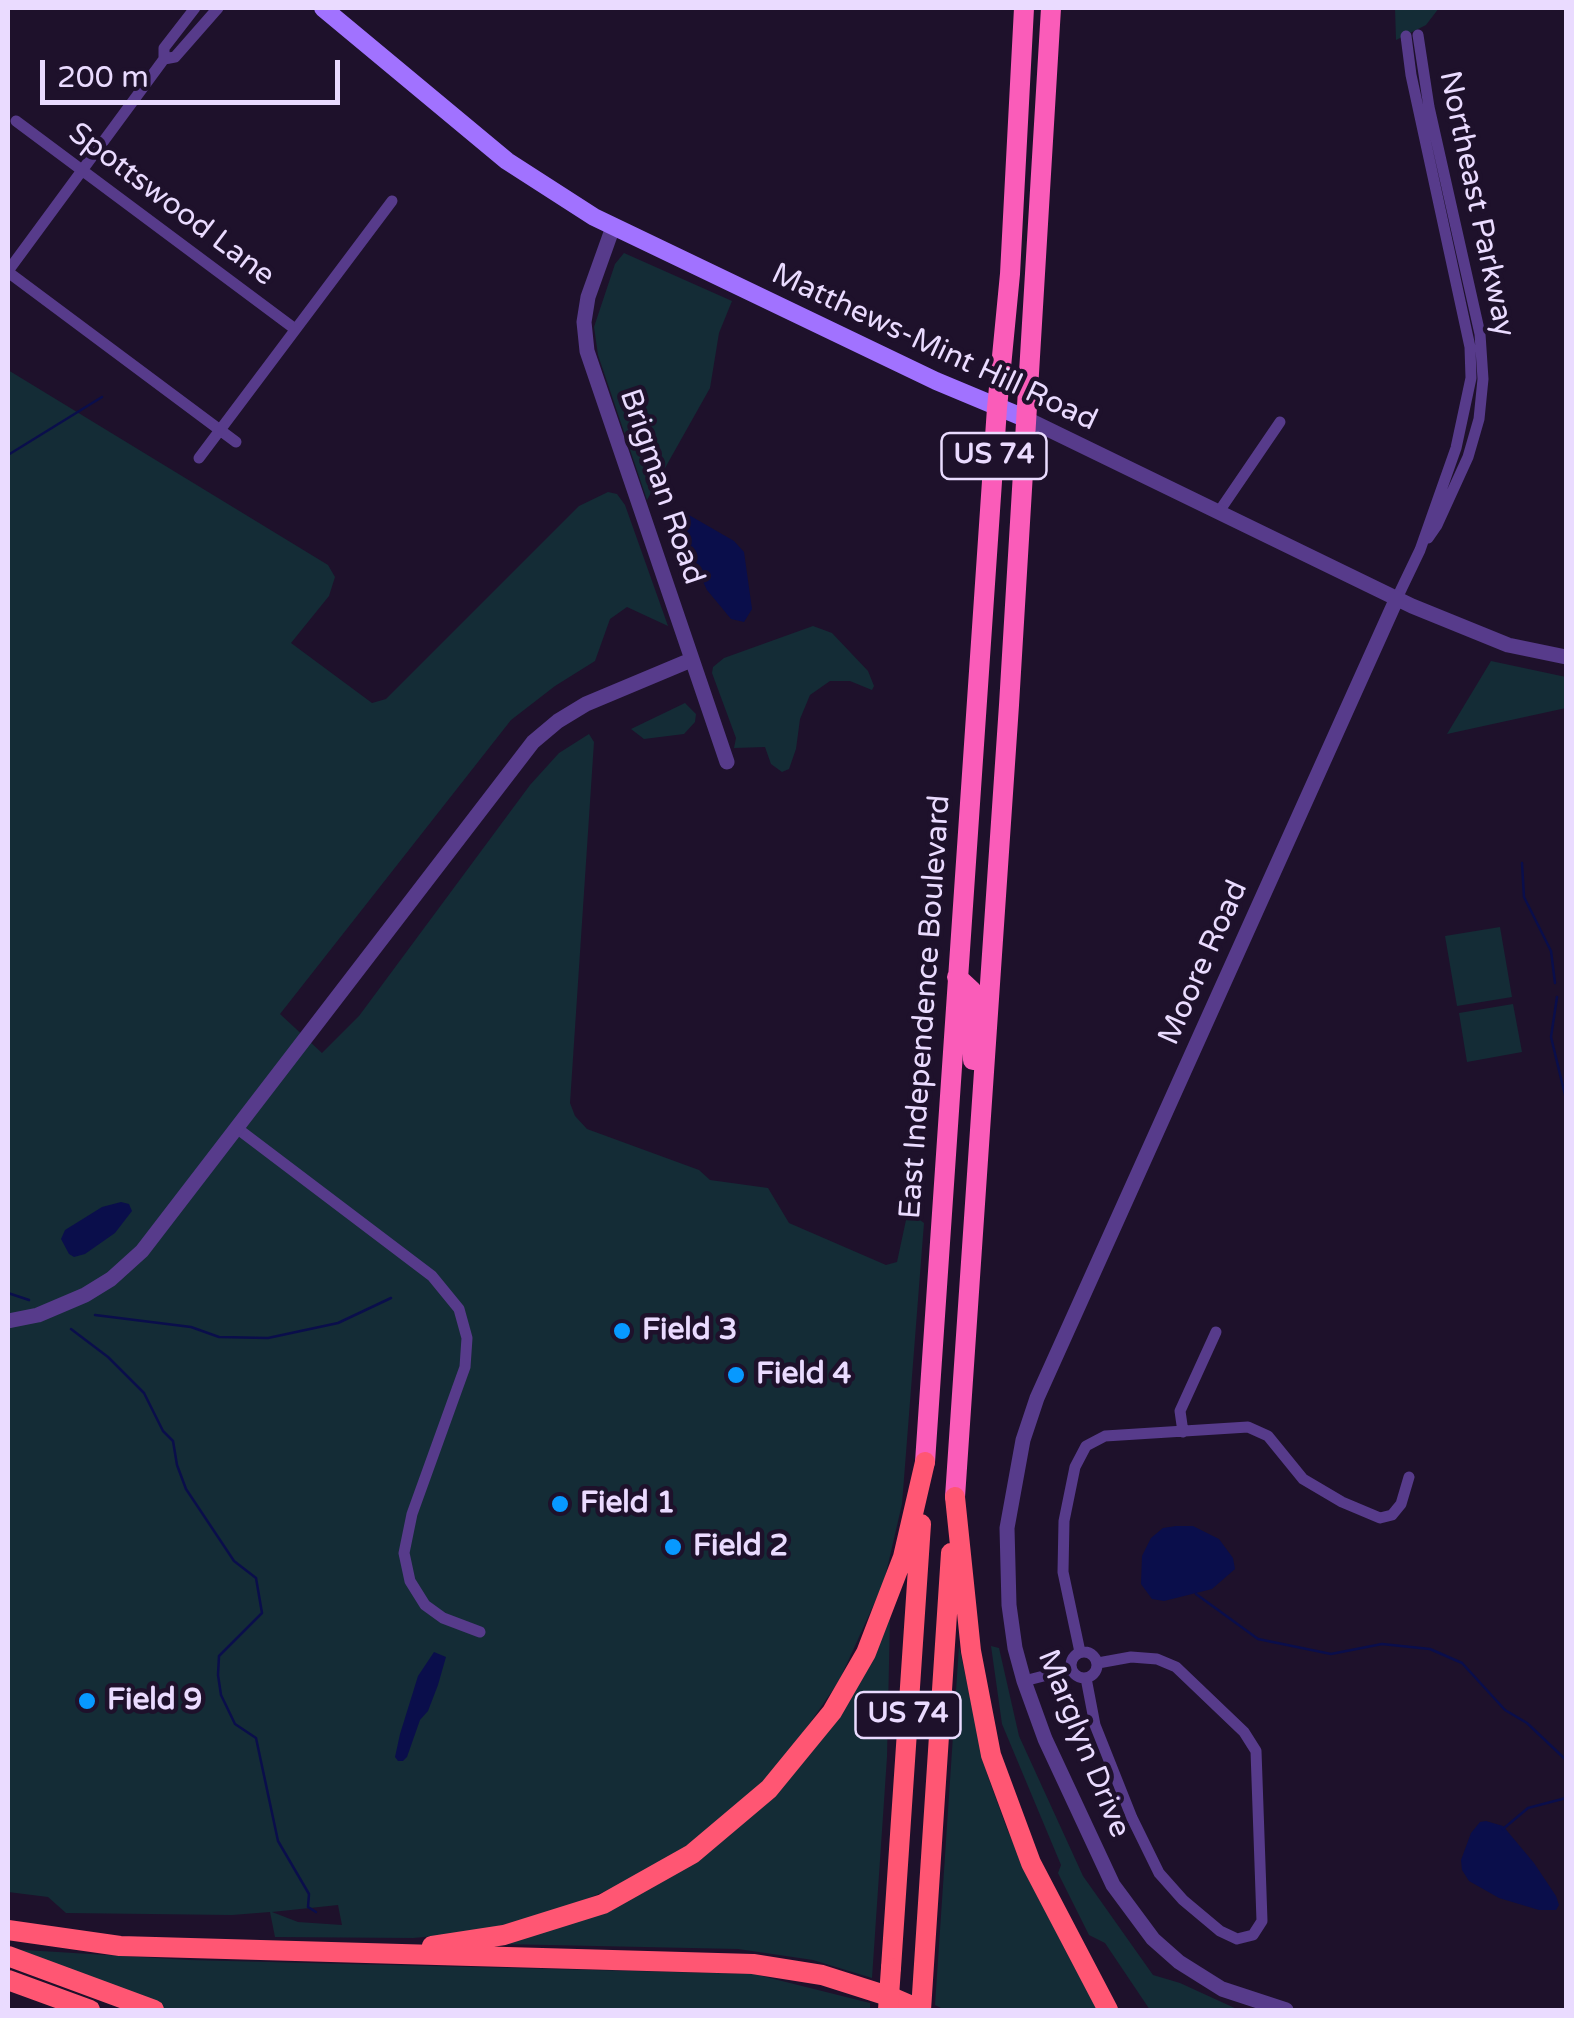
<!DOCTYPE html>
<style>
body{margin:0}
#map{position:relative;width:1574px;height:2018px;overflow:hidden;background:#1e112b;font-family:"Varela Round",sans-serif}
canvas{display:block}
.frame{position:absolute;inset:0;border:10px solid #eadbff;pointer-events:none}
.scale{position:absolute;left:40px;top:60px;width:300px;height:45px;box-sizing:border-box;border:5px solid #eadbff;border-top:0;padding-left:12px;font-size:30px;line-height:35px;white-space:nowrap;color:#eadbff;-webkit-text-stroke:8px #1e112b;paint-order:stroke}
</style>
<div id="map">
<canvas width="1574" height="2018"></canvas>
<div class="frame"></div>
<div class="scale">200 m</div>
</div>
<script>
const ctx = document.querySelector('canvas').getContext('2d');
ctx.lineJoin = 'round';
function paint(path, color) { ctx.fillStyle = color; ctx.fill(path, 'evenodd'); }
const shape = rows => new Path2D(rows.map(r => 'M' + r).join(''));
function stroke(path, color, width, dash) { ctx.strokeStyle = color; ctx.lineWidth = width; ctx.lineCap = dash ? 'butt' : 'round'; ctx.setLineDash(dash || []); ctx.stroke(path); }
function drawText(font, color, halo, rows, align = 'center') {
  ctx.font = font + ' "Varela Round",sans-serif'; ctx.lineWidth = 9; ctx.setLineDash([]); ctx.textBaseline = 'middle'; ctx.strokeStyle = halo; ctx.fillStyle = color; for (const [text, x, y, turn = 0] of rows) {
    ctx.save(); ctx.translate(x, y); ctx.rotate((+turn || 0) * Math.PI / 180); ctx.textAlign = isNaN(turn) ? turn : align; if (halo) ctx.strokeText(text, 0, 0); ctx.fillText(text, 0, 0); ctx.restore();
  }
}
paint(shape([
 [1395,8,1439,8,1426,25,1396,40],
 [624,253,732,301,719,333,710,388,647,500,598,355,594,327,615,264],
 [8,370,328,565,335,577,329,596,291,643,372,703,386,699,579,506,608,492,617,494,625,505,668,626,627,607,610,619,595,661,555,686,511,720,280,1014,322,1053,359,1016,530,785,559,753,589,734,594,742,570,1103,575,1116,587,1129,699,1170,710,1180,768,1188,789,1223,886,1265,897,1262,906,1220,916,1217,924,1223,902,1504,884,1582,839,1681,785,1759,737,1808,685,1849,623,1884,547,1915,468,1933,413,1938,275,1937,270,1912,232,1915,66,1913,48,1897,8,1892],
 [338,1905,342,1925,298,1922,272,1912],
 [813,626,832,633,868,671,874,686,872,690,850,681,830,681,810,695,800,719,796,749,789,769,782,772,771,764,765,747,734,748,736,738,712,673,713,667,724,658],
 [1491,661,1566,677,1566,708,1447,734],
 [685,703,696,714,695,722,684,734,644,739,631,729],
 [1500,927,1512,997,1457,1006,1445,936],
 [1513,1004,1522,1052,1467,1062,1459,1013],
 [890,1617,887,1757,872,1978,813,1960,738,1949,501,1944,584,1919,730,1835],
 [959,1646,987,1774,1007,1829,1063,1946,1098,2010,945,2010,935,2005],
 [991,1646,999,1648,1019,1736,1083,1876,1153,1975,1180,1983,1239,2010,1150,2010,1105,1943,1089,1935,1058,1873,1061,1865,1002,1724],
 [8,1949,189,1960,754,1974,870,2003,870,2010,133,2010]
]), '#142c36');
paint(shape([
 [682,511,734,541,744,552,752,609,744,622,731,619,707,590,675,523],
 [121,1202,129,1204,132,1211,115,1233,85,1254,74,1257,69,1254,61,1239,65,1230,102,1207],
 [1176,1526,1193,1526,1219,1539,1233,1558,1235,1569,1212,1589,1164,1601,1152,1599,1141,1584,1142,1556,1151,1538,1163,1528],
 [434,1652,446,1657,438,1685,428,1711,420,1720,407,1757,403,1761,398,1761,395,1757,400,1734,418,1676],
 [1486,1821,1503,1826,1534,1863,1556,1896,1559,1905,1556,1910,1539,1910,1499,1898,1469,1881,1462,1870,1461,1860,1471,1833,1480,1822]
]), '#0a0e4b');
stroke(shape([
 [8,455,102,397],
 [1522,863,1524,897,1551,951,1555,983],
 [1557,997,1551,1037,1566,1099],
 [8,1293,29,1300],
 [95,1315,191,1327,219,1337,268,1338,338,1323,391,1298],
 [71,1329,108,1357,144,1393,163,1431,173,1441,177,1465,186,1489,234,1561,256,1578,262,1613,219,1656,218,1675,221,1695,235,1724,256,1738,278,1841,309,1894,308,1907,316,1912],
 [1196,1594,1258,1639,1331,1654,1382,1644,1430,1649,1462,1663,1505,1710,1527,1723,1566,1760],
 [1503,1829,1528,1808,1566,1798]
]), '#0a0e4b', 2.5);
stroke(shape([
 [1418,35,1429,107,1480,334,1483,379,1479,419,1468,457,1437,525,1428,538],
 [164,59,175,57,218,8],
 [16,121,295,329],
 [8,271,164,59,164,48,195,8],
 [8,272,236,442],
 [199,458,392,201],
 [1218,513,1280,422],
 [1397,598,1420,550,1456,448,1471,378,1470,347,1411,75,1406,36],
 [238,1129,432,1276,459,1309,467,1338,465,1367,412,1514,404,1553,410,1581,425,1605,443,1618,480,1632],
 [1183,1432,1180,1411,1216,1332],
 '1071 1665a13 13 0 1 1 26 0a13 13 0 1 1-26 0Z',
 [1080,1652,1063,1572,1064,1521,1075,1467,1086,1446,1105,1436,1248,1427,1268,1436,1303,1479,1342,1502,1380,1518,1392,1515,1401,1504,1409,1477],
 [1086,1678,1095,1725,1132,1818,1159,1873,1183,1900,1220,1931,1237,1939,1253,1935,1262,1921,1256,1751,1244,1732,1176,1667,1157,1659,1131,1657,1098,1663],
 [1024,1681,1071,1669]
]), '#573b8b', 11);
stroke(shape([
 [613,227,588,297,584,322,587,351,727,762],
 [1027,419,1412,606,1508,645,1566,657],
 [8,1321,38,1315,85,1295,111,1279,142,1251,533,742,558,721,586,704,691,660],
 [1286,2010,1222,1989,1179,1962,1153,1939,1113,1885,1045,1739,1024,1681,1015,1648,1009,1605,1007,1528,1023,1440,1037,1398,1397,598]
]), '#573b8b', 15);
stroke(shape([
 [323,8,507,161,594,217,936,381,1027,419]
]), '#a172ff', 18);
stroke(shape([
 [957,977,972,991,973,1060],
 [925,1462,997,408,1010,274,1024,8],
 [955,1497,1009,705,1051,8]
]), '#fa5cb9', 20);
stroke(shape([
 [955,1497,971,1651,991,1755,1031,1863,1108,2010],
 [8,1930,120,1946,753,1964,822,1975,891,1997,921,2010],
 [432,1946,504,1935,603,1904,692,1854,769,1789,832,1712,866,1653,903,1557,925,1462],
 [8,1956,154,2010],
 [891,1968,921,1524],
 [8,1980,90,2010],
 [921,2010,951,1553]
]), '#ff5673', 20);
stroke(shape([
 [888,2010,891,1968]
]), '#ff5673', 20);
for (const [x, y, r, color] of [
 [622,1331,10,"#0799ff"],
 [736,1375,10,"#0799ff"],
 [560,1504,10,"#0799ff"],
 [673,1547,10,"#0799ff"],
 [87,1701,10,"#0799ff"]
]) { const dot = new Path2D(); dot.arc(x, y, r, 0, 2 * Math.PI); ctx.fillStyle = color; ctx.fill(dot); stroke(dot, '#1e112b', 4); }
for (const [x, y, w] of [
 [994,456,105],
 [908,1715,105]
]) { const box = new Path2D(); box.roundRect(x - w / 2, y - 23, w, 46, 8); ctx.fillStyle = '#1e112b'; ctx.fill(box); stroke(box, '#eadbff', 2.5); }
drawText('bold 28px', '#eadbff', null, [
 ["US 74",994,456],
 ["US 74",908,1715]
]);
drawText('30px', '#eadbff', '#1e112b', [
 ["Northeast Parkway",1476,204,78],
 ["Spottswood Lane",171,205,37],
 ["Matthews-Mint Hill Road",934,348,25],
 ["Brigman Road",661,487,71],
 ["Moore Road",1204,963,-66],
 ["East Independence Boulevard",926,1007,-86],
 ["Marglyn Drive",1083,1744,68]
]);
drawText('bold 30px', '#eadbff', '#1e112b', [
 ["Field 3",642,1331],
 ["Field 4",756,1375],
 ["Field 1",580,1504],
 ["Field 2",693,1547],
 ["Field 9",107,1701]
], 'left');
</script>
